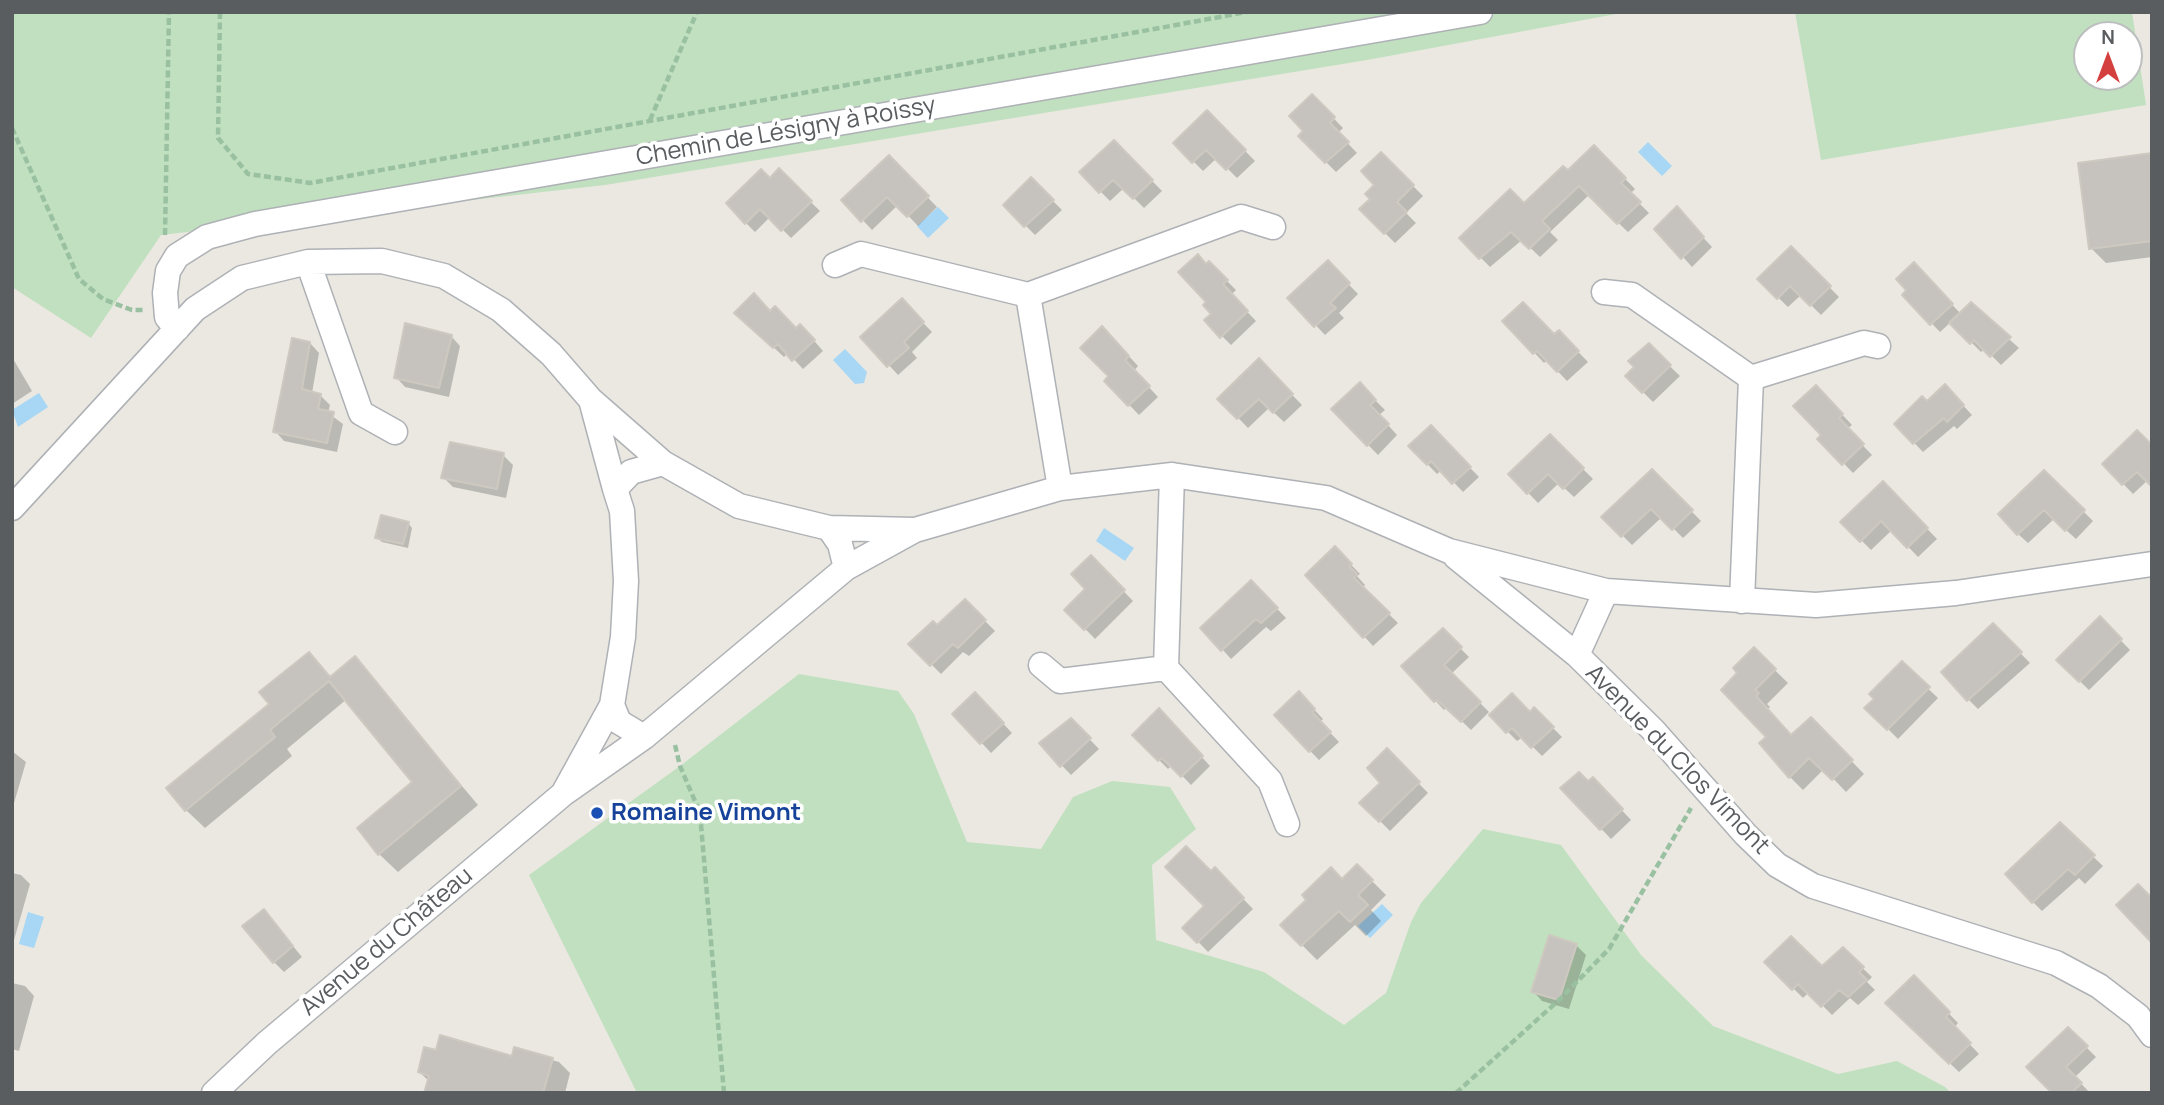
<!DOCTYPE html>
<meta charset="utf-8">
<style>
body{margin:0}
#map{position:relative;width:2164px;height:1105px;overflow:hidden;background:#eae8e1;font-family:Manrope,sans-serif}
canvas{display:block}
.frame{position:absolute;inset:0;border:14px solid #595d60;pointer-events:none}
.north{position:absolute;left:2073px;top:21px;width:70px;height:70px;box-sizing:border-box;background:#fff;border:2px solid #bdbebf;border-radius:50%;rotate:0deg;font-size:19px;font-weight:700;line-height:28px;text-align:center;color:#595d60}
.north::after{content:'';display:block;margin:auto;width:24px;height:32px;background:#d4403d;clip-path:polygon(50% 0,100% 100%,50% 72%,0 100%)}
</style>
<div id="map">
<canvas width="2164" height="1105"></canvas>
<div class="frame"></div>
<div class="north">N</div>
</div>
<script>
const ctx = document.querySelector('canvas').getContext('2d');
ctx.lineJoin = 'round';
function paint(path, color) { ctx.fillStyle = color; ctx.fill(path, 'evenodd'); }
const shape = rows => new Path2D(rows.map(r => 'M' + r).join(''));
function stroke(path, color, width, dash) { ctx.strokeStyle = color; ctx.lineWidth = width; ctx.lineCap = dash ? 'butt' : 'round'; ctx.setLineDash(dash || []); ctx.stroke(path); }
function drawText(font, color, halo, rows, align = 'center') {
  ctx.font = font + ' Manrope,sans-serif'; ctx.lineWidth = 7; ctx.setLineDash([]); ctx.textBaseline = 'middle'; ctx.strokeStyle = halo; ctx.fillStyle = color; for (const [text, x, y, turn = 0] of rows) {
    ctx.save(); ctx.translate(x, y); ctx.rotate((+turn || 0) * Math.PI / 180); ctx.textAlign = isNaN(turn) ? turn : align; if (halo) ctx.strokeText(text, 0, 0); ctx.fillText(text, 0, 0); ctx.restore();
  }
}
paint(shape([
 [12,12,1627,12,1367,60,605,185,161,235,91,338,12,287],
 [1795,12,2132,12,2146,105,1821,160],
 [2087,35,2129,35,2129,77,2087,77],
 [799,674,898,691,914,714,967,842,1041,849,1073,797,1112,781,1170,787,1196,829,1152,865,1156,940,1264,972,1344,1025,1386,993,1411,922,1421,903,1483,829,1561,845,1641,955,1713,1026,1838,1074,1897,1061,1945,1087,1951,1093,637,1093,529,875,680,766]
]), '#c1e0bf');
paint(shape([
 [1648,142,1672,166,1662,176,1638,152],
 [938,207,949,218,928,238,917,226],
 [845,349,867,372,864,383,855,384,833,360],
 [39,393,48,407,18,427,12,410],
 [1104,528,1134,548,1125,561,1096,541],
 [1382,904,1393,915,1370,938,1358,926],
 [28,912,44,917,34,948,19,944]
]), '#a7d7f5');
paint(shape([
 [1312,96,1343,128,1338,133,1357,153,1336,172,1300,136,1306,131],
 [1207,112,1255,161,1237,178,1217,158,1203,171,1175,143],
 [1114,142,1162,191,1144,208,1124,188,1110,201,1082,173],
 [1594,147,1635,189,1630,194,1649,213,1628,232,1589,195,1550,232,1558,240,1540,257,1522,240,1490,267,1461,238,1524,205,1568,172],
 [1381,154,1423,196,1406,213,1416,223,1395,243,1361,209,1372,199],
 [2152,155,2152,257,2106,263,2091,248],
 [889,158,937,207,918,226,898,205,872,230,844,200],
 [779,171,820,211,791,238,770,217,755,232,746,223,770,180],
 [1031,179,1062,210,1035,235,1005,205],
 [1686,219,1712,247,1692,267,1683,257],
 [1791,248,1839,297,1821,315,1801,295,1788,307,1759,279],
 [1209,263,1236,290,1231,295,1256,321,1231,345,1207,321,1214,314,1208,302,1207,265],
 [1328,263,1358,294,1339,313,1344,318,1325,335,1290,298],
 [1914,265,1961,314,1971,305,2019,348,2001,365,1985,349,1981,352,1951,322,1940,332,1904,295,1908,290],
 [902,301,932,332,912,352,917,358,898,375,863,337],
 [771,313,810,336,823,351,803,369,788,353,784,357,746,322],
 [1505,321,1554,336,1559,332,1588,362,1567,381,1547,360,1544,363],
 [451,336,460,346,449,397,405,387,396,377],
 [1112,338,1138,366,1134,371,1158,397,1139,415,1106,381,1110,376],
 [310,343,319,353,312,393,320,395,330,405,328,413,343,424,337,452,284,441,275,431],
 [1649,346,1680,376,1653,402,1627,376,1636,367],
 [12,357,32,391,12,404],
 [1259,361,1302,405,1284,422,1269,408,1248,428,1220,399],
 [1360,385,1385,410,1379,415,1397,435,1378,455,1333,409],
 [1945,386,1972,415,1957,429,1954,426,1923,452,1896,424],
 [1816,387,1852,425,1847,429,1872,455,1853,473,1820,439,1823,435],
 [1431,428,1479,477,1463,492,1442,470,1437,474,1410,446],
 [2137,433,2148,480,2133,494,2104,464],
 [1550,436,1593,479,1574,497,1559,483,1538,503,1510,474],
 [503,455,513,465,506,498,453,487,443,477],
 [1652,471,1701,521,1683,538,1662,517,1632,545,1604,517],
 [2044,472,2093,521,2076,539,2054,519,2028,543,2018,534],
 [1883,483,1937,539,1918,557,1892,530,1871,550,1843,522],
 [408,523,412,528,408,548,382,542,377,538],
 [1335,548,1360,574,1357,576,1365,585,1362,588,1398,623,1373,646,1308,575],
 [1091,557,1133,601,1095,639,1067,610,1088,589],
 [1251,582,1286,618,1271,631,1266,627,1231,659,1222,649],
 [965,601,995,631,969,656,963,652,941,674,911,644,937,627],
 [2100,619,2130,650,2089,690,2058,660],
 [1993,625,2030,663,1978,709,1968,699],
 [1443,631,1469,657,1451,674,1489,712,1471,730,1447,707,1444,710,1404,667],
 [1754,650,1788,683,1767,704,1770,707,1767,710,1792,737,1811,719,1864,774,1846,792,1824,769,1803,790,1790,777,1740,673],
 [309,654,331,678,355,659,478,805,398,872,379,854,415,782,347,699,287,749,292,756,205,828,186,810],
 [1902,664,1938,698,1898,739,1867,708],
 [1308,703,1323,719,1320,722,1339,742,1319,760,1276,716],
 [985,704,1012,733,991,753,955,714],
 [1534,709,1562,737,1542,756,1523,737,1517,741,1491,715,1530,714],
 [1071,720,1099,749,1071,775,1041,744],
 [1168,720,1210,766,1191,785,1172,765,1168,769,1134,735],
 [12,751,26,762,12,810],
 [1387,751,1428,793,1390,831,1362,803,1383,783],
 [1588,783,1602,789,1631,820,1611,839,1563,789],
 [2060,825,2103,866,2085,884,2079,878,2042,911,2033,902],
 [1357,866,1386,895,1371,910,1381,921,1366,936,1355,925,1317,960,1282,925,1308,900,1342,881],
 [1215,870,1253,909,1208,952,1185,928,1207,906,1211,873],
 [12,873,21,875,30,884,12,947],
 [264,911,302,957,284,972,274,962],
 [1576,945,1586,955,1569,1009,1542,1001,1533,991],
 [1843,950,1872,977,1867,982,1875,990,1858,1005,1850,998,1832,1015,1809,992,1803,998,1767,962,1822,969],
 [1914,977,1958,1023,1954,1028,1979,1054,1959,1072,1887,1003],
 [12,983,25,986,34,996,19,1051,12,1049],
 [2068,1029,2096,1057,2075,1077,2090,1093,2054,1093],
 [516,1050,559,1062,570,1073,565,1093,426,1093,429,1081,419,1072,513,1058]
]), '#0003');
const building = shape([
 [1312,94,1335,117,1330,123,1349,142,1325,163,1298,136,1303,131,1289,116,1312,94],
 [1207,110,1246,150,1226,170,1206,150,1192,163,1173,143,1207,110],
 [1114,140,1153,180,1133,199,1113,180,1099,193,1079,172,1114,140],
 [1594,145,1626,178,1621,183,1641,202,1617,224,1579,186,1542,221,1550,229,1529,249,1511,232,1479,259,1459,238,1510,189,1524,203,1563,166,1568,170,1594,145],
 [1381,152,1414,185,1397,202,1407,212,1384,234,1359,209,1370,199,1365,194,1374,185,1361,171,1381,152],
 [2152,153,2152,241,2089,249,2078,163,2152,153],
 [889,155,929,196,907,217,887,197,861,222,841,200,889,155],
 [779,168,812,201,781,231,760,209,745,224,726,203,761,169,770,178,779,168],
 [1031,177,1054,200,1024,227,1003,205,1031,177],
 [1677,206,1704,237,1681,259,1654,229,1677,206],
 [1791,246,1831,286,1810,306,1790,286,1777,299,1757,279,1791,246],
 [1198,254,1206,264,1209,261,1228,280,1223,284,1248,311,1220,338,1204,320,1211,314,1203,305,1206,302,1178,272,1198,254],
 [1328,260,1350,283,1330,303,1336,308,1314,327,1287,298,1328,260],
 [1914,262,1953,304,1930,325,1902,295,1906,290,1896,279,1914,262],
 [754,293,770,311,775,306,796,328,800,324,815,340,792,361,778,344,773,348,734,313,754,293],
 [902,298,924,322,904,342,909,348,887,367,860,337,902,298],
 [1523,302,1554,334,1559,330,1579,351,1557,372,1537,351,1533,354,1502,321,1523,302],
 [1971,302,2011,337,1990,357,1974,340,1970,344,1949,323,1971,302],
 [405,323,452,335,439,388,394,378,405,323],
 [1102,326,1129,356,1125,360,1150,386,1128,406,1104,381,1108,376,1080,348,1102,326],
 [292,338,310,342,302,389,321,394,318,409,334,412,327,443,273,432,292,338],
 [1649,343,1671,365,1642,393,1625,376,1634,367,1628,361,1649,343],
 [1259,358,1293,394,1273,413,1259,399,1237,419,1217,399,1259,358],
 [1360,382,1376,400,1370,405,1389,424,1367,446,1331,409,1360,382],
 [1945,384,1964,405,1947,422,1944,418,1913,444,1894,424,1922,396,1927,401,1945,384],
 [1816,385,1843,414,1839,418,1864,444,1842,465,1817,439,1821,435,1793,406,1816,385],
 [1431,425,1471,467,1452,484,1431,461,1427,465,1408,446,1431,425],
 [2137,430,2152,445,2152,487,2137,472,2122,485,2102,464,2137,430],
 [1550,434,1584,468,1563,489,1548,474,1527,494,1508,474,1550,434],
 [450,442,504,453,497,489,441,478,450,442],
 [1652,469,1693,510,1672,530,1651,509,1621,537,1601,517,1652,469],
 [2044,470,2085,510,2065,531,2044,510,2017,535,1998,514,2044,470],
 [1883,481,1928,528,1907,548,1881,521,1860,542,1840,522,1883,481],
 [381,515,409,522,403,544,375,538,381,515],
 [1335,546,1352,564,1349,566,1357,574,1354,578,1390,613,1363,638,1305,575,1335,546],
 [1091,555,1125,590,1084,630,1064,610,1085,589,1071,574,1091,555],
 [1251,580,1278,608,1261,623,1256,619,1221,651,1200,628,1251,580],
 [965,599,986,620,958,648,953,644,930,666,908,644,933,621,937,625,965,599],
 [2100,616,2122,639,2079,682,2056,660,2100,616],
 [1993,623,2022,652,1967,701,1941,672,1993,623],
 [1443,628,1462,647,1444,665,1481,702,1461,722,1437,700,1434,702,1401,666,1443,628],
 [1754,647,1776,669,1755,690,1759,693,1756,696,1791,735,1811,717,1853,760,1832,780,1809,758,1789,778,1759,743,1766,737,1721,690,1737,673,1733,668,1754,647],
 [309,652,330,677,355,656,461,786,378,855,357,828,412,782,329,681,270,730,275,737,185,811,166,788,269,704,259,692,309,652],
 [1902,661,1930,687,1887,730,1864,708,1874,699,1869,694,1902,661],
 [1299,691,1315,709,1312,712,1331,732,1309,752,1274,715,1299,691],
 [975,692,1004,723,980,744,952,714,975,692],
 [1512,693,1530,712,1534,707,1554,727,1531,748,1512,728,1506,733,1489,715,1512,693],
 [1159,708,1203,756,1181,777,1162,758,1158,761,1132,735,1159,708],
 [1071,718,1091,738,1060,767,1039,743,1071,718],
 [1387,748,1420,782,1379,822,1359,803,1380,783,1367,768,1387,748],
 [1579,772,1588,781,1593,777,1623,809,1600,830,1560,788,1579,772],
 [2060,822,2095,855,2075,875,2068,869,2032,903,2005,874,2060,822],
 [1186,846,1211,871,1215,867,1244,898,1197,943,1182,928,1204,906,1165,867,1186,846],
 [1357,864,1373,880,1358,895,1368,905,1350,922,1339,911,1301,946,1280,925,1306,900,1302,895,1331,867,1342,879,1357,864],
 [2138,884,2152,898,2152,943,2116,905,2138,884],
 [264,909,293,946,273,963,242,926,264,909],
 [1549,935,1577,944,1559,1000,1531,992,1549,935],
 [1791,936,1822,966,1843,947,1864,967,1859,972,1867,980,1848,997,1839,990,1821,1007,1798,984,1792,990,1764,962,1791,936],
 [1914,975,1950,1012,1946,1017,1971,1043,1949,1064,1885,1003,1914,975],
 [2068,1027,2088,1046,2066,1067,2082,1083,2071,1093,2052,1093,2026,1067,2068,1027],
 [440,1035,512,1056,514,1047,553,1058,543,1093,424,1093,429,1076,418,1072,424,1047,436,1050,440,1035]
]);
paint(building, '#c6c3be');
stroke(building, '#cec9c0', 2);
const street = shape([
 [308,262,361,413,395,432],
 [835,265,861,254,1028,295],
 [1604,292,1632,295,1751,378],
 [177,329,167,317,165,293,168,271,177,256,207,237,255,224,1480,12],
 [591,400,615,489],
 [1172,475,1166,668,1270,781,1287,824],
 [1060,488,1028,295,1241,217,1273,227],
 [12,508,195,309,242,278,308,262,382,261,444,276,501,310,551,354,591,400,663,463],
 [829,528,914,530],
 [1456,557,1577,655,1653,730,1746,835,1777,865,1813,886,2056,963,2099,986,2138,1016,2152,1035],
 [846,568,915,530,1060,488,1172,475,1326,498,1449,551,1606,591,1816,605,1956,593,2152,564],
 [1742,601,1751,378,1864,343,1878,346],
 [1577,655,1606,591],
 [1041,665,1060,681,1166,668],
 [563,794,612,705,623,637,626,581,622,511,615,489,631,472,663,463,739,506,829,528,840,544,846,568,644,737,619,722,612,705],
 [214,1093,267,1043,563,794,644,737]
]);
stroke(street, '#aeb1b5', 27);
stroke(shape([
 [220,12,218,138,248,174,310,183,1247,12],
 [650,120,697,12],
 [12,128,79,279,103,299,132,310,143,310],
 [165,235,169,12],
 [675,745,680,766,700,813,724,1093],
 [1456,1093,1559,1000,1609,949,1691,808]
]), '#9ac0a2', 4.5, [7, 3.5]);
stroke(street, '#fff', 24);
for (const [x, y, r, color] of [
 [597,813,7,"#1a4fb4"]
]) { const dot = new Path2D(); dot.arc(x, y, r, 0, 2 * Math.PI); ctx.fillStyle = color; ctx.fill(dot); stroke(dot, '#fff', 2.5); }
drawText('24px', '#595d60', '#fff', [
 ["Chemin de Lésigny à Roissy",786,132,-10],
 ["Avenue du Clos Vimont",1677,760,46],
 ["Avenue du Château",387,942,-40]
]);
drawText('bold 24px', '#164399', '#fff', [
 ["Romaine Vimont",611,813]
], 'left');
</script>
